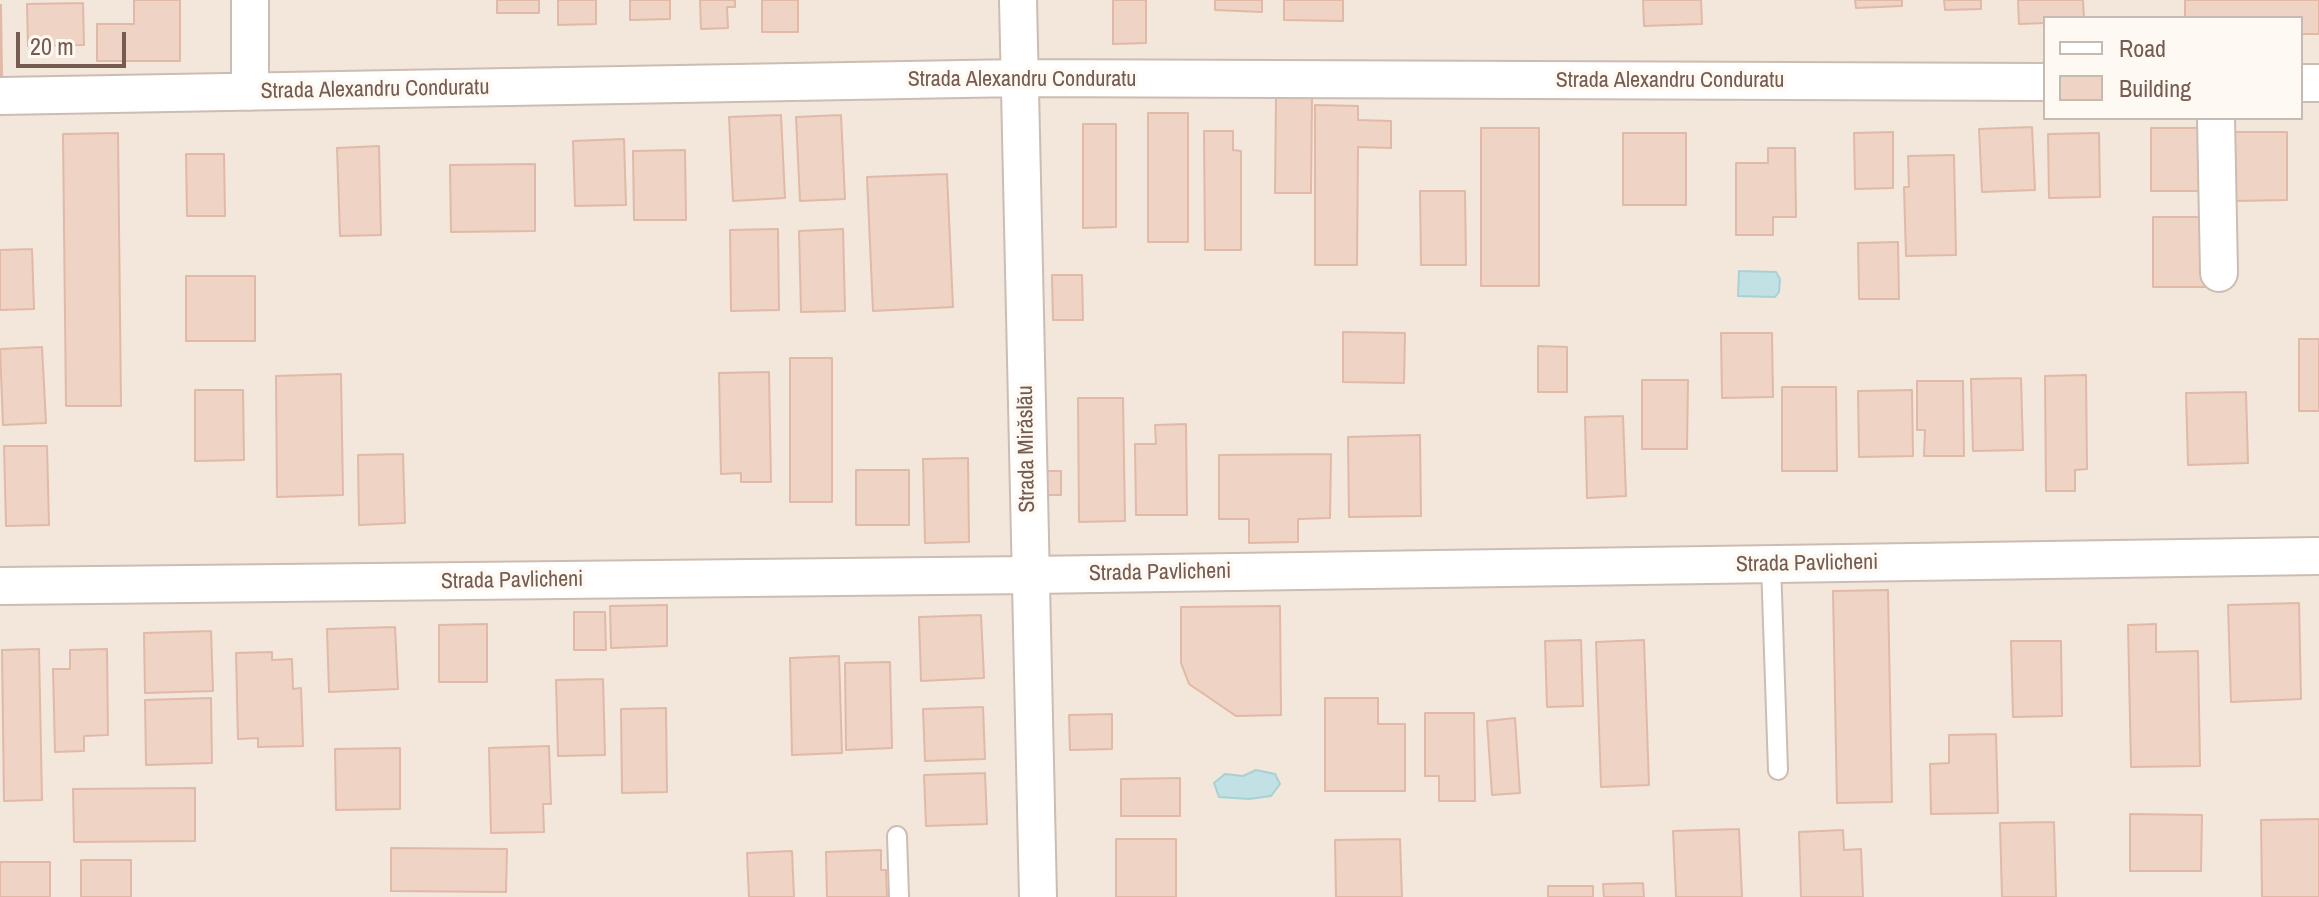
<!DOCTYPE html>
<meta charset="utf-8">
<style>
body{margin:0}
#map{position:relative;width:2319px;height:897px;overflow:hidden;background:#fbf4ec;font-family:"Archivo Narrow",sans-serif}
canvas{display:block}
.legend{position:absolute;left:2043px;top:16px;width:260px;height:104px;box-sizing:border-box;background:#fef9f2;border:2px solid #c7bab1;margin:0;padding:10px 14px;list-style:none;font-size:24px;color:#755b50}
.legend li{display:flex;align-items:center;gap:16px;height:40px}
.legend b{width:40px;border:2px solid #c7bab1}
.scale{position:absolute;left:16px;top:32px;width:110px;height:36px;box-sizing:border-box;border:4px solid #755b50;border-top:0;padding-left:10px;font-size:24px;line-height:28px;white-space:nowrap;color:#755b50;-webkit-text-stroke:6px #fef9f2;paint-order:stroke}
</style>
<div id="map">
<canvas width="2319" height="897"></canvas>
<ul class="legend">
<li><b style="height:10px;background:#fff"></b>Road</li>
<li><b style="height:22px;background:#efd3c5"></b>Building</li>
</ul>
<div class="scale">20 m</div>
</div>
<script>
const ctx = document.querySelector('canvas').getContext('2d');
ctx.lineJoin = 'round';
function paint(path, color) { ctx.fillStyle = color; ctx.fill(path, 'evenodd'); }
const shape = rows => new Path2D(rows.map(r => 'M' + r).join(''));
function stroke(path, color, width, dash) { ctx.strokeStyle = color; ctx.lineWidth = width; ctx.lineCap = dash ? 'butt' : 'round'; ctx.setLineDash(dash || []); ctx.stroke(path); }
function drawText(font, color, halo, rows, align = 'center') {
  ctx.font = font + ' "Archivo Narrow",sans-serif'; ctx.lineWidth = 7; ctx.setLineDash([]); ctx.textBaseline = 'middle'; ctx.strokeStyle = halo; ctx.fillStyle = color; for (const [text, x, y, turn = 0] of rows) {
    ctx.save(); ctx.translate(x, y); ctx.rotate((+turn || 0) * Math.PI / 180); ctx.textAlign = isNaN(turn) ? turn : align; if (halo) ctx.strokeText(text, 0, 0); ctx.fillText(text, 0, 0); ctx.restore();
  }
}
paint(shape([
 [0,0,2319,0,2319,897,0,897],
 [2045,18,2301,18,2301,118,2045,118]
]), '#f3e6da');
const water = shape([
 [1739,271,1776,272,1780,279,1779,292,1775,297,1738,296,1739,271],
 [1256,770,1275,774,1280,784,1271,796,1249,799,1219,797,1214,783,1225,774,1243,776,1256,770]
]);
paint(water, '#c1e1e4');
stroke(water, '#a8d1d5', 2);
const building = shape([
 [134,0,180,0,180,61,97,61,97,24,134,24,134,0],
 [497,0,539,0,539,13,497,13,497,0],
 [558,0,596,0,596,24,558,25,558,0],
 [630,0,670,0,670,19,630,20,630,0],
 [700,0,735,0,735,7,727,7,728,28,701,29,700,0],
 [762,0,798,0,798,32,762,32,762,0],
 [1113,0,1146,0,1146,43,1113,44,1113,0],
 [1215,0,1262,0,1262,12,1215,10,1215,0],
 [1284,0,1343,0,1343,21,1284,20,1284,0],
 [1643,0,1701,0,1702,24,1644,26,1643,0],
 [1855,0,1902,0,1902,6,1856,8,1855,0],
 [1944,0,1981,0,1981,9,1945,10,1944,0],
 [2018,0,2083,0,2084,18,2045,18,2045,23,2019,24,2018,0],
 [2185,0,2319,0,2319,34,2301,34,2301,18,2185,18,2185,0],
 [83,3,84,45,28,46,27,4,83,3],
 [0,5,1,5,2,75,0,75,0,5],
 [1276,97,1312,97,1311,193,1275,193,1276,97],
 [1315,105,1358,106,1358,120,1391,121,1391,148,1358,147,1357,265,1315,265,1315,105],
 [1148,113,1188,113,1188,242,1148,242,1148,113],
 [781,115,785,198,733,201,729,117,781,115],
 [841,115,845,199,800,201,796,117,841,115],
 [1083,124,1116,124,1116,227,1083,228,1083,124],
 [2032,127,2035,190,1982,192,1979,129,2032,127],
 [1481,128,1539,128,1539,286,1481,286,1481,128],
 [2151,128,2206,128,2206,191,2151,191,2151,128],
 [1204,131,1233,131,1233,150,1241,151,1241,250,1205,250,1204,131],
 [1893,132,1893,188,1855,189,1854,133,1893,132],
 [2233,132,2287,132,2287,200,2234,201,2233,132],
 [118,133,121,406,66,406,63,134,118,133],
 [1623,133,1686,133,1686,205,1623,205,1623,133],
 [2099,133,2100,197,2049,198,2048,134,2099,133],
 [624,139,626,205,575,206,573,141,624,139],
 [379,146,381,235,340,236,337,148,379,146],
 [1768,148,1795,148,1796,217,1773,217,1773,235,1736,235,1736,163,1768,163,1768,148],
 [685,150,686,220,634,220,633,151,685,150],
 [186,154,224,154,225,216,187,216,186,154],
 [1954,155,1956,255,1906,256,1904,187,1909,187,1908,156,1954,155],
 [535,164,535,231,451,232,450,165,535,164],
 [947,174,953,307,873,311,867,177,947,174],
 [1420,191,1465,191,1466,265,1421,265,1420,191],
 [2153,217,2209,217,2209,287,2153,287,2153,217],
 [778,229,779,310,731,311,730,230,778,229],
 [843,229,845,311,801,312,799,231,843,229],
 [1898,242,1899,299,1859,299,1858,243,1898,242],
 [32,249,34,309,0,310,0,250,32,249],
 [1052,275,1082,275,1083,320,1053,320,1052,275],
 [186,276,255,276,255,341,186,341,186,276],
 [1343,332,1405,333,1404,383,1343,382,1343,332],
 [1721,333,1772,333,1773,397,1722,398,1721,333],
 [2299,339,2319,339,2319,411,2299,411,2299,339],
 [1538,346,1567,347,1567,392,1538,392,1538,346],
 [42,347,46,423,3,425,0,349,42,347],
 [790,358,832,358,832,502,790,502,790,358],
 [769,372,771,482,741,482,741,473,721,474,719,373,769,372],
 [341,374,343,495,277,497,276,376,341,374],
 [2086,375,2087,469,2075,470,2075,491,2046,491,2045,376,2086,375],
 [2021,378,2023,450,1973,451,1971,379,2021,378],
 [1642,380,1688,380,1687,449,1642,449,1642,380],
 [1917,381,1963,381,1964,456,1924,456,1925,430,1917,430,1917,381],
 [1782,387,1836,387,1837,471,1782,471,1782,387],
 [195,390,243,390,244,460,195,461,195,390],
 [1912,390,1913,456,1859,457,1858,391,1912,390],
 [2246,392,2248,463,2188,465,2186,393,2246,392],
 [1078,398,1123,398,1125,521,1079,522,1078,398],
 [1623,416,1626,496,1587,498,1585,417,1623,416],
 [1186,424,1187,515,1136,515,1135,444,1156,444,1155,425,1186,424],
 [1420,435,1421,516,1349,517,1348,437,1420,435],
 [4,446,47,446,49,525,6,526,4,446],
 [403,454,405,523,359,525,358,455,403,454],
 [1331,454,1330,518,1298,519,1298,542,1249,543,1249,519,1219,519,1219,455,1331,454],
 [968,458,969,542,925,543,923,459,968,458],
 [856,470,909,470,909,525,856,525,856,470],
 [1047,471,1061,471,1061,495,1047,495,1047,471],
 [1888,590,1892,802,1837,803,1833,591,1888,590],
 [2299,603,2301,699,2231,702,2228,605,2299,603],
 [667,605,667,646,611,648,610,606,667,605],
 [1280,606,1281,715,1236,716,1189,684,1181,663,1181,607,1280,606],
 [574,612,605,612,606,650,574,650,574,612],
 [981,615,984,678,921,681,919,617,981,615],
 [487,624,487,682,439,682,439,625,487,624],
 [2156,624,2156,652,2198,651,2200,766,2131,767,2128,625,2156,624],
 [395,627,398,689,329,692,327,629,395,627],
 [211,631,213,691,145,693,144,633,211,631],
 [1581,640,1583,706,1547,707,1545,641,1581,640],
 [1644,640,1649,785,1601,787,1596,642,1644,640],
 [2011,641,2061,641,2062,716,2013,717,2011,641],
 [39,649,42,800,4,801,2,650,39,649],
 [107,649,108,735,84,736,84,751,55,752,53,669,70,669,70,650,107,649],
 [272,652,272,660,292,659,293,689,301,688,303,746,258,747,258,738,238,739,236,653,272,652],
 [839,656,842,753,792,755,790,658,839,656],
 [890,662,892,748,846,750,845,663,890,662],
 [603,679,605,755,558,756,556,680,603,679],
 [211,698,212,763,146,765,145,700,211,698],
 [1325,698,1378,698,1378,724,1405,724,1405,791,1325,791,1325,698],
 [983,707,985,759,925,761,923,709,983,707],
 [666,708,667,792,622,793,621,709,666,708],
 [1425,713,1474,713,1475,801,1439,801,1439,776,1425,776,1425,713],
 [1112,714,1112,749,1070,750,1069,715,1112,714],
 [1515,718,1520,793,1492,795,1487,721,1515,718],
 [1996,734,1998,813,1931,814,1930,764,1949,763,1949,735,1996,734],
 [549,746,551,804,543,804,544,832,491,833,489,748,549,746],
 [400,748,400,809,336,810,335,749,400,748],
 [985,773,987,824,926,826,924,775,985,773],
 [1180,778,1180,816,1121,816,1121,779,1180,778],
 [195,788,195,841,74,842,73,789,195,788],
 [2130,814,2202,815,2201,871,2130,871,2130,814],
 [2319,819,2319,897,2262,897,2261,820,2319,819],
 [2054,822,2056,897,2002,897,2000,823,2054,822],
 [1739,829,1742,897,1676,897,1673,831,1739,829],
 [1843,830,1844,850,1861,849,1863,897,1801,897,1799,832,1843,830],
 [1116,839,1176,839,1176,897,1116,897,1116,839],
 [1400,839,1402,897,1336,897,1335,840,1400,839],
 [391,848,507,849,506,892,391,891,391,848],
 [881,850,881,870,886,870,887,897,827,897,826,852,881,850],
 [792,851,794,897,749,897,747,853,792,851],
 [81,860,131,860,131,897,81,897,81,860],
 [0,862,50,862,50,897,0,897,0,862],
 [1643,883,1644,897,1604,897,1603,884,1643,883],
 [1548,886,1593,886,1593,897,1548,897,1548,886]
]);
paint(building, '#efd3c5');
stroke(building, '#e0b9a7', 2);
const service = shape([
 [1771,564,1778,770],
 [897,836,899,897]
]);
const minor = shape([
 [1018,0,1038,897],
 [2301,83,2319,83],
 [250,92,250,0],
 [0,96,1019,78,2045,82],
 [2216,118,2219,273],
 [0,586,1030,575,2319,556]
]);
stroke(service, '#cdbcb2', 22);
stroke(minor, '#cdbcb2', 40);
stroke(service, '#fff', 18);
stroke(minor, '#fff', 36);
drawText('22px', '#755b50', '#fef9f2', [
 ["Strada Alexandru Conduratu",1022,80],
 ["Strada Alexandru Conduratu",1670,81],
 ["Strada Alexandru Conduratu",375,90,-1],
 ["Strada Mirăslău",1027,449,-91],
 ["Strada Pavlicheni",1807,564,-1],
 ["Strada Pavlicheni",1160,573,-1],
 ["Strada Pavlicheni",512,581,-1]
]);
</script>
